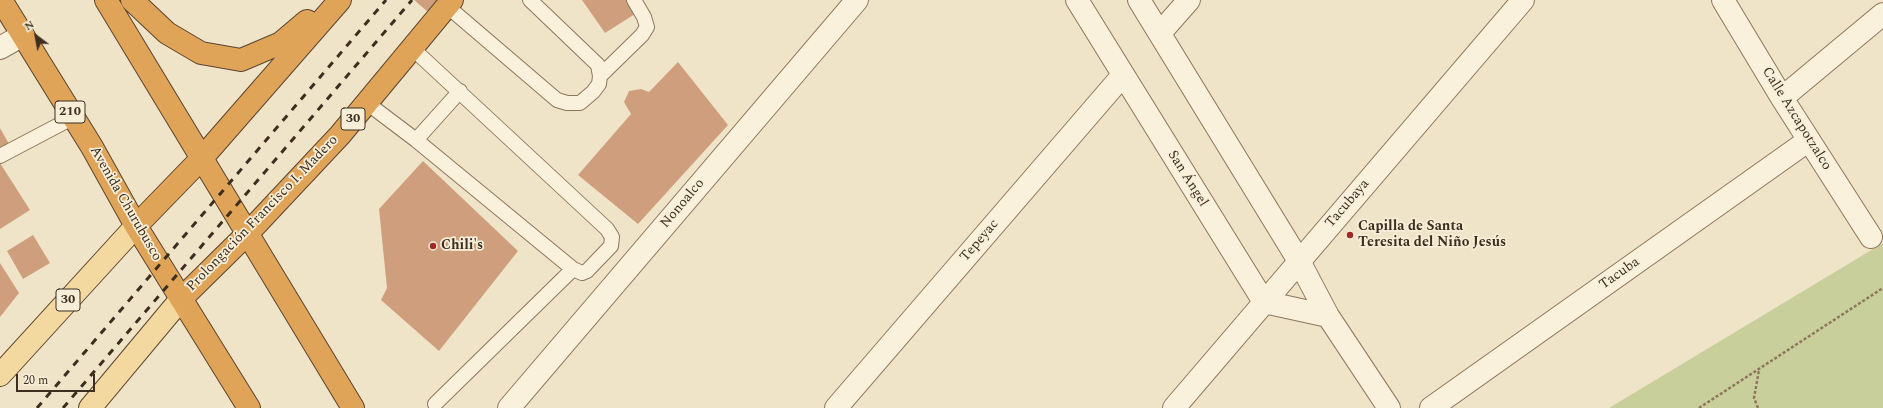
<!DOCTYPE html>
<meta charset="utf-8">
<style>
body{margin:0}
#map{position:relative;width:1883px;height:408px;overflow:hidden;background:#f0e4c8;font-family:Spectral,serif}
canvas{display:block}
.north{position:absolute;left:16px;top:16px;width:40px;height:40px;-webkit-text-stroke:3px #f7eed8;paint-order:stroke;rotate:328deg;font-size:11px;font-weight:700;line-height:16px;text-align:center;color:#3d2e20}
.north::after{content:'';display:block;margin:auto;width:14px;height:18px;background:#3d2e20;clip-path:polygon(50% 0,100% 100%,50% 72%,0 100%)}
.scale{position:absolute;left:16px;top:374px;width:79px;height:18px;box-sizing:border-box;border:2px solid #3d2e20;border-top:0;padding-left:5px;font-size:12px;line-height:14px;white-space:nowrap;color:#3d2e20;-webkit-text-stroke:3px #f7eed8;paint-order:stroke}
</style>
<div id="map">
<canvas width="1883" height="408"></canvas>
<div class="north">N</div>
<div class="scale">20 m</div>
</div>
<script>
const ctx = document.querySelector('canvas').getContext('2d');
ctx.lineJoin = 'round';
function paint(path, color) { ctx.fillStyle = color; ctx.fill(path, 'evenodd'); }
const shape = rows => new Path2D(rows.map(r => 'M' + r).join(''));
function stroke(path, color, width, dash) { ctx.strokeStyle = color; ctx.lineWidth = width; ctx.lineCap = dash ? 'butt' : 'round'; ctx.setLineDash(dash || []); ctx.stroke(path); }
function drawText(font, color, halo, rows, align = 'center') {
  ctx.font = font + ' Spectral,serif'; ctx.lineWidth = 3.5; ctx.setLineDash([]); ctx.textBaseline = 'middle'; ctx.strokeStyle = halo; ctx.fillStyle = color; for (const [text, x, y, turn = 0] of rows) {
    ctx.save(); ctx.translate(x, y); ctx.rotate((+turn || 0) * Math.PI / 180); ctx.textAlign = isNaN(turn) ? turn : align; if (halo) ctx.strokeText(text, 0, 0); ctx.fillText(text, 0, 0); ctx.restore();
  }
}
paint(shape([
 [1883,243,1883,408,1609,408]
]), '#c9cf9b');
paint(shape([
 [414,0,460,0,441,23],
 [582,0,626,0,635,14,605,33],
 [678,62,728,125,638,224,578,175,631,114,624,102,629,91,641,89,649,92],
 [0,128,9,144,0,149],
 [423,161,518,251,439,351,381,300,387,288,379,209],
 [0,163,30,210,0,229],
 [33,235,50,263,23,279,7,251],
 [0,263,19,293,0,317]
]), '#cf9f7d');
const lane = shape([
 [447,6,557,100,567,103,580,103,593,92,599,84,600,76,598,65,530,0],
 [600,76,642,35,647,27,644,17,634,0],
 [367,103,416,140,573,269,582,273,587,271,611,246,612,237,607,229,412,48],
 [416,140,460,91],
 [0,156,74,117],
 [435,404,573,269]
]);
const street = shape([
 [1077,0,1264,302,1328,316],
 [1139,0,1299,261,1328,316,1389,408],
 [1723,0,1782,98,1871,237],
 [1160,33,1189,0],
 [0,48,23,35],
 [1782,98,1883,14],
 [509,408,857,0],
 [836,408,1123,75],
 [1174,408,1523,0],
 [1431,408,1809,140]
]);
const primary = shape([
 [0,375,136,226],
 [90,408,181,299]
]);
const highway = shape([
 [1,0,92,147,136,226,249,408],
 [106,0,353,408],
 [132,0,167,33,201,53,241,60,281,43,307,21],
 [136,226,202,158,340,0],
 [181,299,248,233,340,135,452,0]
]);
stroke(lane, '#8d765c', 16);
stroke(street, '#8d765c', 24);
stroke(primary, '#5b4430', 24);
stroke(highway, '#5b4430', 24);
stroke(shape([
 [1699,408,1883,288],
 [1758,408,1754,398,1759,370]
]), '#8d765c', 2.5, [3, 2]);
stroke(lane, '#faf1dc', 14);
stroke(street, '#faf1dc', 22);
stroke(primary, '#f3d9a0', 22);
stroke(highway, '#e0a458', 22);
stroke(shape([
 [37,408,386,0],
 [63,408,412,0]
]), '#3d2e20', 3, [7, 7]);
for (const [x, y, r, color] of [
 [1350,235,4,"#9e2a2b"],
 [433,246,4,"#9e2a2b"]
]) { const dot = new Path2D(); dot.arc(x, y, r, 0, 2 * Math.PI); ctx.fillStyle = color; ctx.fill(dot); stroke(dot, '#f7eed8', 1.5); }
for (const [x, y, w] of [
 [70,112,30],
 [353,119,24],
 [68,300,24]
]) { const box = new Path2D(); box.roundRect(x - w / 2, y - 11, w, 22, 3); ctx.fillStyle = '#f7eed8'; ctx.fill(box); stroke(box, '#3d2e20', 1); }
drawText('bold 13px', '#3d2e20', null, [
 ["210",70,112],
 ["30",353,119],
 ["30",68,300]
]);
drawText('14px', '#3d2e20', '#f7eed8', [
 ["Calle Azcapotzalco",1796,119,58],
 ["San Ángel",1187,179,58],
 ["Avenida Churubusco",125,204,60],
 ["Nonoalco",683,204,-50],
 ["Tacubaya",1348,204,-49],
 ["Prolongación Francisco I. Madero",263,214,-46],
 ["Tepeyac",980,241,-49],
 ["Tacuba",1620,274,-35]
]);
drawText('bold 14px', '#3d2e20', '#f7eed8', [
 ["Capilla de Santa",1358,227],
 ["Teresita del Niño Jesús",1358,243],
 ["Chili's",441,246]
], 'left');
</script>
